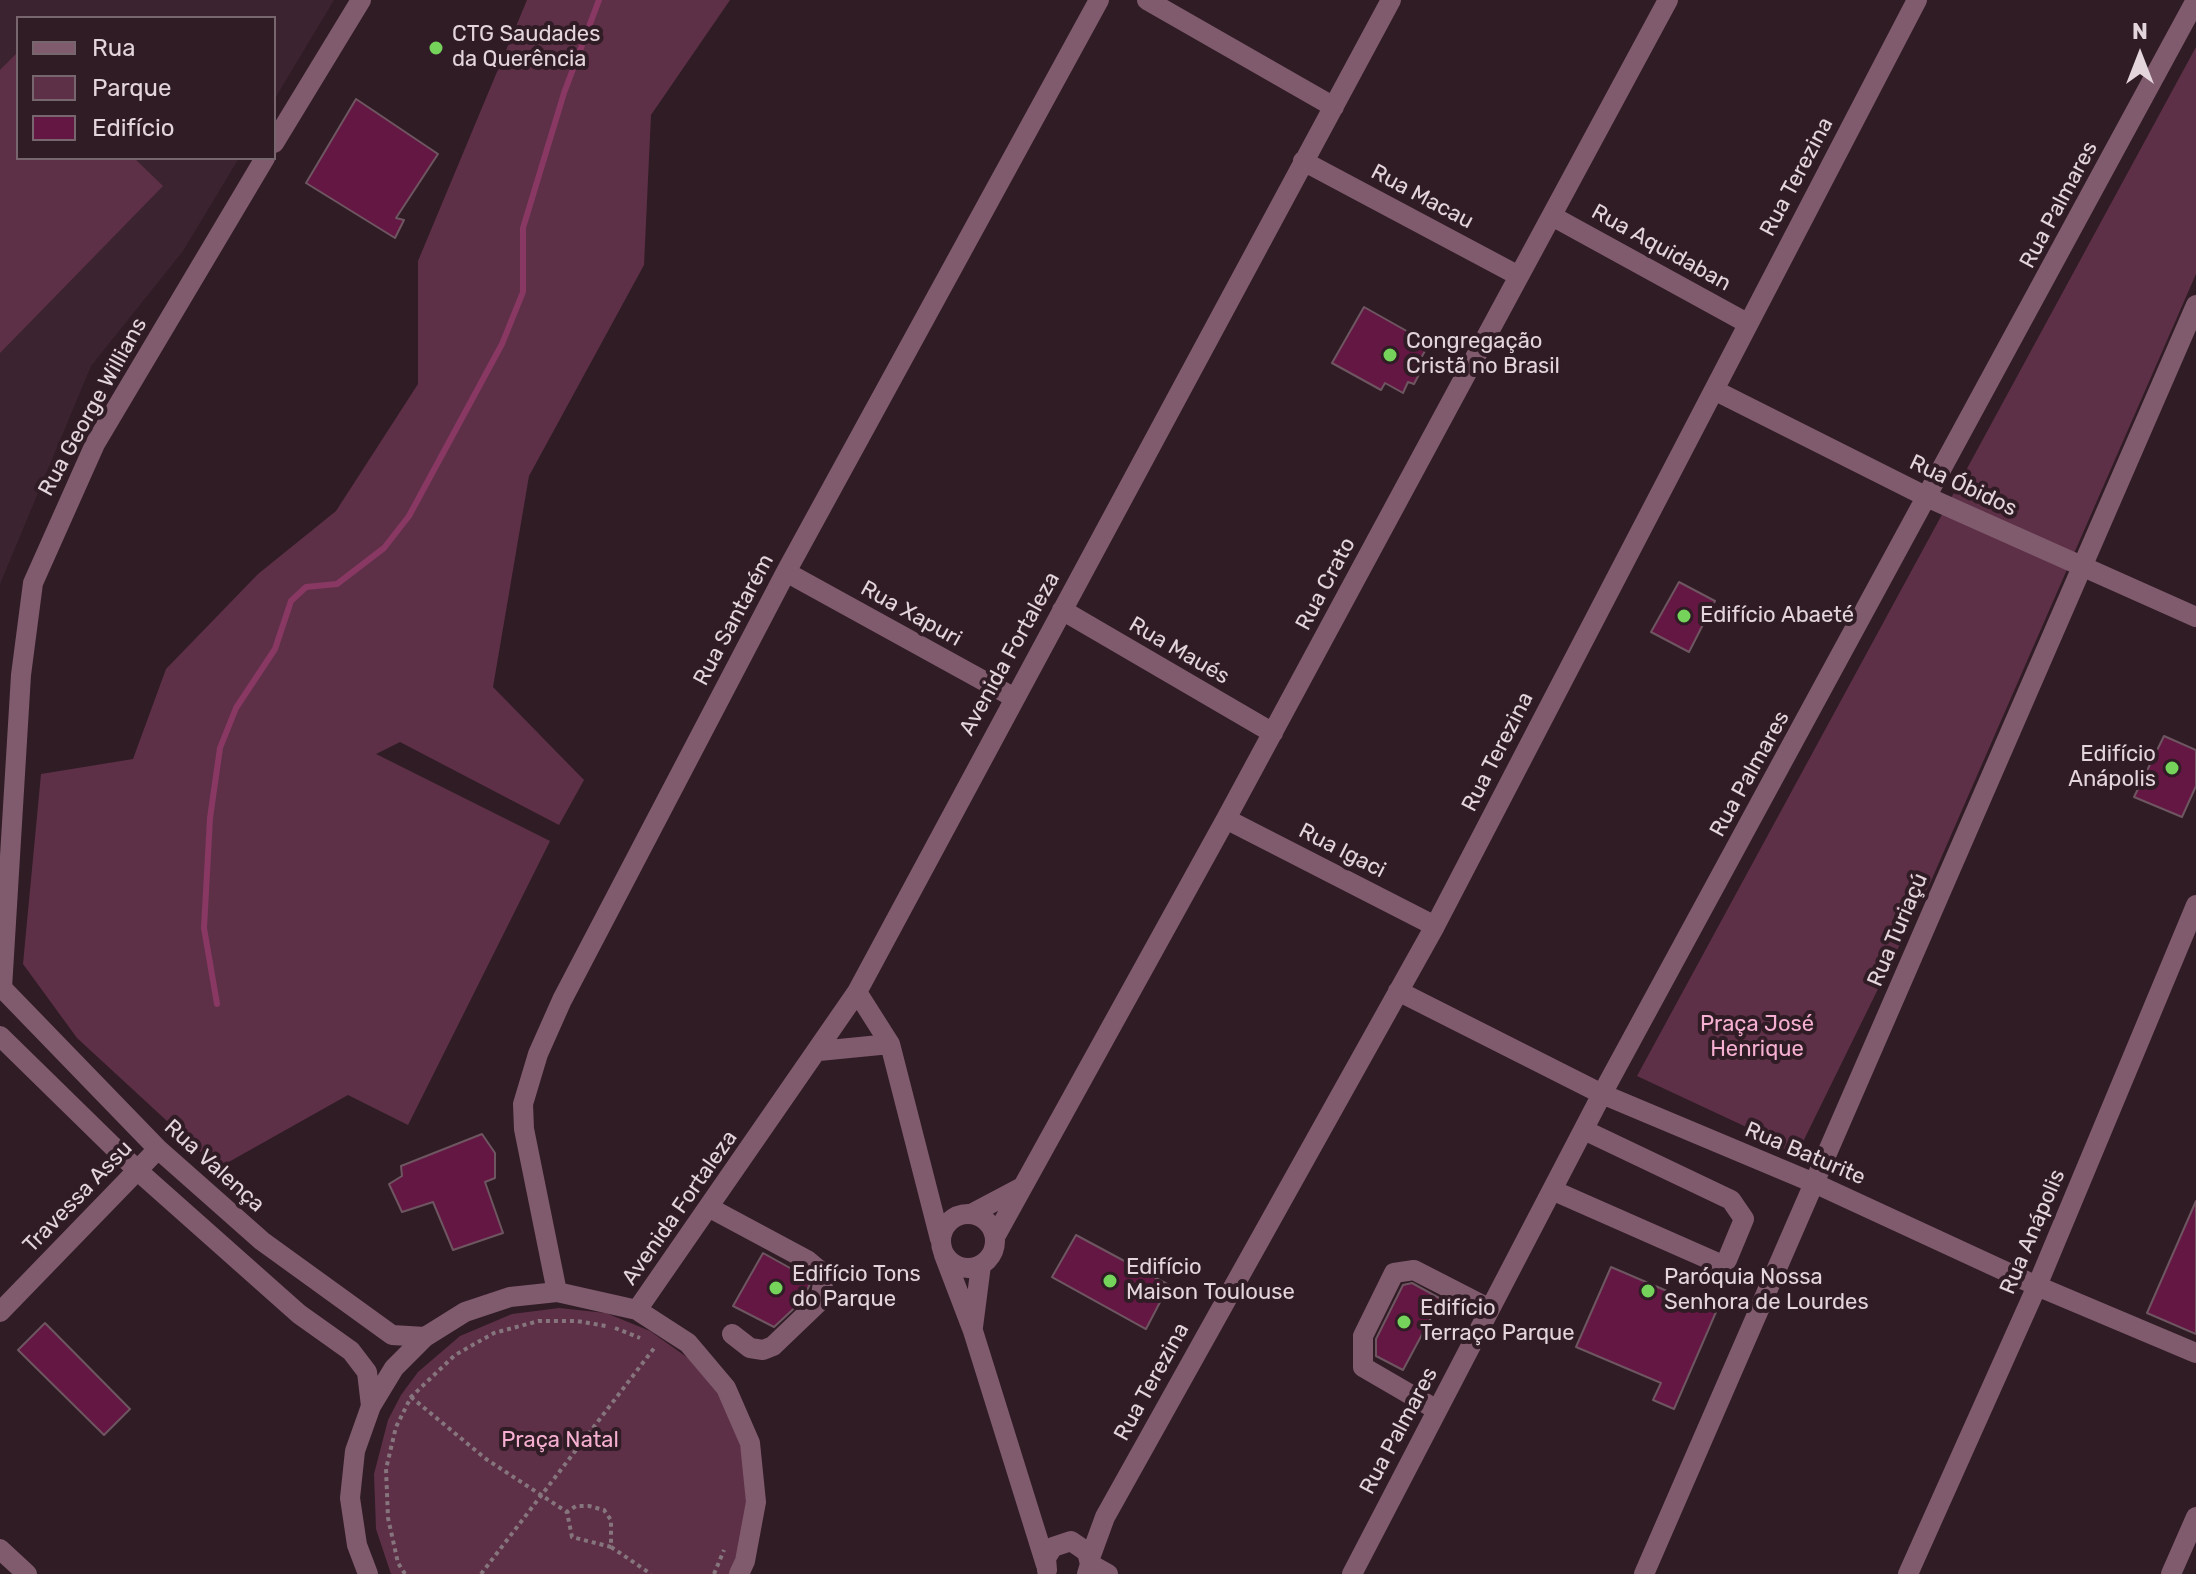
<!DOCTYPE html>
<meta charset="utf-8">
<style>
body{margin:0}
#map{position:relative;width:2196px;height:1574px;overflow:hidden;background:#301c25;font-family:Rubik,sans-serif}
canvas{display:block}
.legend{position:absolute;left:16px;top:16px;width:260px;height:144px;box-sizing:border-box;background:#301c25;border:2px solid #78666e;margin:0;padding:10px 14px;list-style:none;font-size:24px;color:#e3d5db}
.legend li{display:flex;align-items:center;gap:16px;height:40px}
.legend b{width:40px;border:2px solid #78666e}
.north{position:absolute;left:2100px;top:16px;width:80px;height:80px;-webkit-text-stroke:6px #301c25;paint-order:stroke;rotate:0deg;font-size:22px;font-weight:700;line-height:32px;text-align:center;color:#e3d5db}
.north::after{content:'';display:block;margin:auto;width:28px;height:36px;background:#e3d5db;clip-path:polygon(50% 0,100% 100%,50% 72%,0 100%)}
</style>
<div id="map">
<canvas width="2196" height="1574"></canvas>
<ul class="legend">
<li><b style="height:10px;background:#805b6d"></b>Rua</li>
<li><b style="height:22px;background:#5d3047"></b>Parque</li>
<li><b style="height:22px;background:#651744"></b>Edifício</li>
</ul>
<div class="north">N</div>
</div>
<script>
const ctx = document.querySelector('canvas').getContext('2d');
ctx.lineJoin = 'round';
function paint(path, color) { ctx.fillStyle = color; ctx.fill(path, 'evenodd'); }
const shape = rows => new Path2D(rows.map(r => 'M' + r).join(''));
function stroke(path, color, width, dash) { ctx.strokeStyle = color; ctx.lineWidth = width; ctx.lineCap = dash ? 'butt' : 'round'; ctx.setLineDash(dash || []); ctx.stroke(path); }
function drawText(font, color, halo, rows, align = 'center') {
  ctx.font = font + ' Rubik,sans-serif'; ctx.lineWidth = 8; ctx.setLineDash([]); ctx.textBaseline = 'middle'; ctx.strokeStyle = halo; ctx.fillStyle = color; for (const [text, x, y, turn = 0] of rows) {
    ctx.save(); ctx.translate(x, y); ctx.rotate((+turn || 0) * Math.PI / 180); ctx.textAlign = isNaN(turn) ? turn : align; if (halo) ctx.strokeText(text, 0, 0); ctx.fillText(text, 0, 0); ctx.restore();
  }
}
paint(shape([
 [0,0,334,0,274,100,274,18,18,18,18,158,239,158,183,251,91,366,0,584]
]), '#3c2330');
paint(shape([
 [527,0,730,0,651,115,644,265,529,476,493,687,584,780,559,825,400,742,376,754,550,841,408,1125,348,1095,218,1168,77,1038,23,964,41,774,133,759,166,669,258,574,336,511,418,384,418,261],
 [2196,47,2196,274,1931,881,1796,1156,1742,1125,1637,1076],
 [18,52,18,158,134,158,163,186,0,353,0,70],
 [559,1308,606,1313,650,1331,688,1358,718,1394,739,1437,748,1483,745,1530,730,1574,391,1574,376,1529,374,1474,388,1420,401,1395,418,1372,460,1336,512,1314]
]), '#5d3047');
stroke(shape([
 [217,1004,204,928,210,818,220,748,236,708,275,649,291,601,306,587,337,584,384,548,409,516,502,344,523,292,523,228,564,93,599,0]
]), '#883863', 6);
const building = shape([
 [356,99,438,154,396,218,404,220,395,238,306,183,356,99],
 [1364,307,1412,334,1408,339,1426,349,1420,360,1425,363,1414,384,1408,382,1403,393,1385,383,1381,390,1332,363,1364,307],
 [1679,582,1715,601,1689,652,1651,632,1679,582],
 [2164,736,2196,750,2196,786,2182,817,2134,797,2164,736],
 [482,1134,495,1153,495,1178,485,1182,503,1233,453,1250,433,1202,402,1212,389,1184,402,1176,401,1166,482,1134],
 [2196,1201,2196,1334,2147,1313,2196,1201],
 [1076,1235,1169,1285,1146,1329,1052,1277,1076,1235],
 [763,1253,808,1278,810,1284,802,1301,774,1327,733,1306,763,1253],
 [1611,1267,1716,1312,1674,1409,1653,1400,1661,1383,1576,1347,1611,1267],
 [1412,1283,1441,1299,1403,1370,1376,1356,1376,1339,1403,1285,1412,1283],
 [45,1323,130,1409,104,1435,18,1350,45,1323]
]);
paint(building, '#651744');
stroke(building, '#6e5661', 2);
stroke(shape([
 [615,1328,640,1338],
 [411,1397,486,1459,567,1512,572,1537,611,1547,611,1520,604,1510,589,1506,576,1506,567,1512],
 [611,1547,651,1574],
 [405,1574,398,1563,388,1518,386,1469,396,1427,411,1397,455,1355,494,1333,539,1321,577,1321,606,1326],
 [481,1574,655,1347],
 [714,1574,724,1550]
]), '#86757d', 4, [4, 4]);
stroke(shape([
 [1147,0,1334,107],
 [274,143,361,0],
 [1303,161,1519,276],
 [1552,216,1747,323],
 [1714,390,1929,498,2196,617],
 [786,572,1013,697],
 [1062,610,1273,733],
 [1226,819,1435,926],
 [0,986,158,1149,262,1241,392,1335,425,1337],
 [2,988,21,675,33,583,95,444,265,158],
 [1398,991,1602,1094,1814,1183,2037,1286,2196,1353],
 [857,992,890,1044,940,1239],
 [0,1036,138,1171,299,1314,351,1351,367,1372,371,1406],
 [819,1051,890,1044],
 [1552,1190,1720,1264,1727,1260,1744,1219,1731,1200,1584,1130],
 [710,1208,807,1260,819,1270,823,1283,820,1301,773,1346,763,1350,750,1348,732,1334],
 '941 1241a27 27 0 1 1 54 0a27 27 0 1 1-54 0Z',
 [971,1214,1022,1187],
 [995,1237,1226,819,1668,0],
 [944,1255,973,1331,1046,1565],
 [557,1292,524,1129,523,1104,538,1054,562,1000,786,572,1099,0],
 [637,1310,857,992,1391,0],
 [0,1312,158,1149],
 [973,1327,981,1265],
 [1437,1410,1363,1367,1363,1336,1394,1273,1414,1270,1490,1309],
 [0,1549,27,1574],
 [1090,1558,1105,1517,1435,926,1917,0],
 [1090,1564,1108,1574],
 [1047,1570,1046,1558,1053,1547,1071,1541,1087,1552,1090,1564,1087,1574],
 [368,1574,357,1545,350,1498,355,1451,371,1406,394,1368,425,1337,465,1312,510,1297,557,1292,637,1310,688,1343,726,1388,750,1443,756,1502,745,1561,739,1574],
 [1352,1574,1602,1094,2196,0],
 [1644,1574,2196,305],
 [1908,1574,2037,1286,2196,905],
 [2171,1574,2196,1517]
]), '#805b6d', 20);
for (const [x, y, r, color] of [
 [436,48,8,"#75d25b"],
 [1390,355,8,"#75d25b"],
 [1684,616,8,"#75d25b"],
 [2172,768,8,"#75d25b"],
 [1110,1281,8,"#75d25b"],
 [776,1288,8,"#75d25b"],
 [1648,1291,8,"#75d25b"],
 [1404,1322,8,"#75d25b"]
]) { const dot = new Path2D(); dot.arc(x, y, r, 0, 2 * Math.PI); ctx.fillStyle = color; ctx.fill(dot); stroke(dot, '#301c25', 3); }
drawText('22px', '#e3d5db', '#301c25', [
 ["CTG Saudades",452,35],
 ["da Querência",452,60],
 ["Congregação",1406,342],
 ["Cristã no Brasil",1406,367],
 ["Edifício Abaeté",1700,616],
 ["Edifício",2156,755,"right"],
 ["Anápolis",2156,780,"right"],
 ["Edifício",1126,1268],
 ["Maison Toulouse",1126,1293],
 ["Edifício Tons",792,1275],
 ["do Parque",792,1300],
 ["Paróquia Nossa",1664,1278],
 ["Senhora de Lourdes",1664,1303],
 ["Edifício",1420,1309],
 ["Terraço Parque",1420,1334]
], 'left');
drawText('22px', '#e3d5db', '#301c25', [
 ["Rua Terezina",1797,177,-62],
 ["Rua Macau",1422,197,28],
 ["Rua Palmares",2059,205,-62],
 ["Rua Aquidaban",1661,248,29],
 ["Rua George Willians",93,407,-61],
 ["Rua Óbidos",1963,486,25],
 ["Rua Crato",1326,584,-62],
 ["Rua Xapuri",911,614,29],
 ["Rua Santarém",734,620,-62],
 ["Rua Maués",1179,651,30],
 ["Avenida Fortaleza",1010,654,-61],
 ["Rua Terezina",1498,752,-63],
 ["Rua Palmares",1750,774,-61],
 ["Rua Igaci",1342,851,27],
 ["Rua Turiaçú",1898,930,-67],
 ["Rua Baturite",1805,1154,23],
 ["Rua Valença",214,1166,42],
 ["Travessa Assu",78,1197,-46],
 ["Avenida Fortaleza",680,1208,-55],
 ["Rua Anápolis",2033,1232,-67],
 ["Rua Terezina",1152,1382,-61],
 ["Rua Palmares",1399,1431,-62]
]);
drawText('22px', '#f5b0d1', '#301c25', [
 ["Praça José",1757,1025],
 ["Henrique",1757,1050],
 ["Praça Natal",560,1441]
]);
</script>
